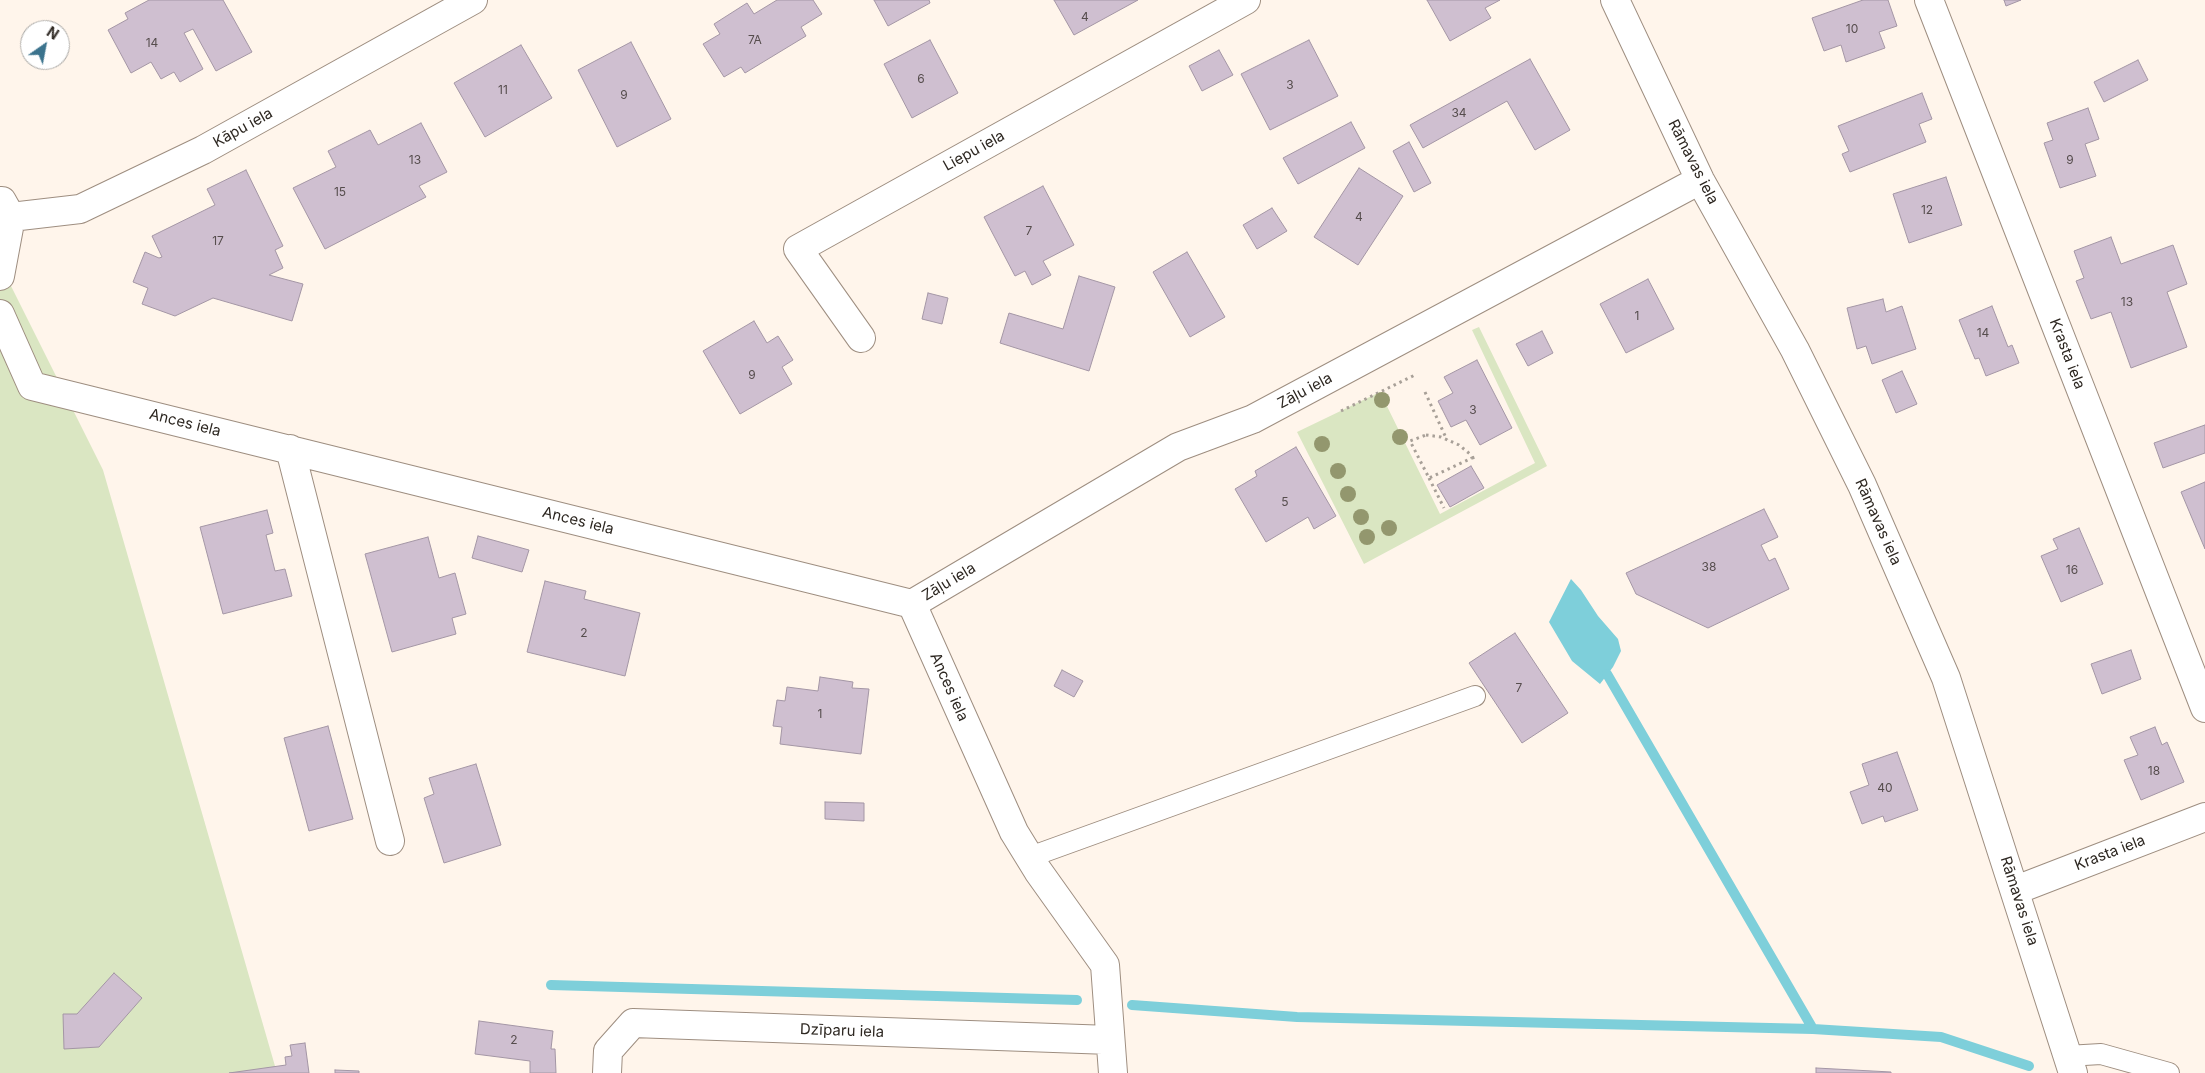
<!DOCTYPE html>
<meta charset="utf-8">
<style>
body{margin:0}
#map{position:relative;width:2205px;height:1073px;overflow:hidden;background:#fff5eb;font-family:Inter,sans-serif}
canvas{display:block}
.north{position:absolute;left:20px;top:20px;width:50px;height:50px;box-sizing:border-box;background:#fff;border:1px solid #aba9a6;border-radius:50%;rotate:33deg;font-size:14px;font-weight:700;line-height:20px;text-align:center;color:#2d2721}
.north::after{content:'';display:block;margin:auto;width:18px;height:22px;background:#3b738d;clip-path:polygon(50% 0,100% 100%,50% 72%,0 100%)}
</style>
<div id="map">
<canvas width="2205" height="1073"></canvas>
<div class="north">N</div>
</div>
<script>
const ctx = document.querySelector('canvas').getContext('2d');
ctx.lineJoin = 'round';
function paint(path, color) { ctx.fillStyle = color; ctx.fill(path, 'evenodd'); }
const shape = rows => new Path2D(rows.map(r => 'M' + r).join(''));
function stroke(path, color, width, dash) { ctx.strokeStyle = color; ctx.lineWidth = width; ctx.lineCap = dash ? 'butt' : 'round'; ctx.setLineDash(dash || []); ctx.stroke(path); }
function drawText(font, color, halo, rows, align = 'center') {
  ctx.font = font + ' Inter,sans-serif'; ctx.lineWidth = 4; ctx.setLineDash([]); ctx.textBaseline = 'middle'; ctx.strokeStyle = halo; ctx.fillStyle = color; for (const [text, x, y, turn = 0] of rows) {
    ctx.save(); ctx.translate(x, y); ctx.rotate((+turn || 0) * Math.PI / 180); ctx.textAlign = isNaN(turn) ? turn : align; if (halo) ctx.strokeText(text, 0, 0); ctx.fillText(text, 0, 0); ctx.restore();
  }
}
paint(shape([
 [0,264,103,470,277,1073,0,1073],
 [1479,327,1547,466,1364,564,1297,432,1380,392,1440,514,1535,463,1472,330]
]), '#dae6c2');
paint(shape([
 [1571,579,1581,590,1598,616,1618,639,1621,651,1613,667,1600,684,1572,661,1549,622]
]), '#7ecfda');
stroke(shape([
 [1607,674,1813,1029],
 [551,985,1077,1000],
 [1132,1005,1297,1017,1813,1029,1941,1037,2029,1066]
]), '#7ecfda', 10);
const building = shape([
 [149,0,223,0,252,52,216,71,193,29,184,33,203,69,180,82,174,72,161,79,151,62,131,73,108,30,128,19,125,13,149,0],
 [777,0,813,0,822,14,801,27,806,36,745,73,741,67,724,77,703,44,720,34,714,24,747,3,754,14,777,0],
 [874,0,929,0,930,3,888,26,874,0],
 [1054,0,1138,0,1074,35,1054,0],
 [1427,0,1500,0,1485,8,1491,18,1450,41,1427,0],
 [1863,0,1888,0,1897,26,1879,32,1885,48,1846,62,1841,45,1824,51,1812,18,1863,0],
 [2004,0,2021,0,2006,6,2004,0],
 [930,40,958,93,912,118,884,64,930,40],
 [1309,40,1338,96,1270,130,1241,74,1309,40],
 [631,42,671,119,617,147,578,70,631,42],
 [521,45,552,98,485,137,454,83,521,45],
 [1219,50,1233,75,1202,91,1189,66,1219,50],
 [1530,59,1570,130,1535,150,1507,101,1423,148,1410,125,1530,59],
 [2138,60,2148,80,2104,102,2094,82,2138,60],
 [1922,93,1932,119,1919,124,1926,142,1850,172,1842,154,1849,151,1838,126,1922,93],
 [2088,108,2099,139,2085,144,2096,176,2060,188,2044,143,2053,140,2047,123,2088,108],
 [1351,122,1365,148,1298,184,1283,158,1351,122],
 [421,123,447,172,419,186,426,197,325,249,293,188,336,167,328,151,370,130,378,145,421,123],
 [1409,142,1431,183,1414,192,1393,151,1409,142],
 [1359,168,1403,196,1358,265,1314,237,1359,168],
 [246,170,283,246,275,250,283,268,269,275,303,284,292,321,213,298,175,316,142,304,148,288,133,282,145,252,159,258,162,257,152,236,215,205,207,189,246,170],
 [1946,177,1962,225,1909,243,1893,194,1946,177],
 [1043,186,1074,245,1043,261,1051,275,1032,285,1025,271,1015,276,984,217,1043,186],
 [1272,208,1287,231,1257,249,1243,225,1272,208],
 [2111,237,2121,264,2173,245,2187,284,2167,292,2187,347,2131,368,2111,312,2091,319,2076,281,2084,278,2074,251,2111,237],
 [1187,252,1225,317,1190,337,1153,272,1187,252],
 [1079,276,1115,287,1089,371,1000,343,1009,313,1063,329,1079,276],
 [1648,279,1674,329,1626,353,1600,304,1648,279],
 [928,293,948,298,942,324,922,319,928,293],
 [1883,299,1886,312,1902,306,1916,349,1872,364,1866,346,1857,349,1847,308,1883,299],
 [1992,306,2008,347,2012,345,2019,363,1986,376,1979,358,1975,359,1959,320,1992,306],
 [754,321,767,343,778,336,793,360,782,367,792,384,740,414,703,351,754,321],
 [1542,331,1553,353,1528,366,1516,344,1542,331],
 [1477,360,1512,428,1480,445,1466,420,1451,427,1438,401,1453,393,1444,377,1477,360],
 [1902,371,1917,404,1896,413,1882,380,1902,371],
 [2205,425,2205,453,2163,468,2154,443,2205,425],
 [1296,447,1336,516,1314,529,1308,517,1266,542,1235,489,1257,476,1255,471,1296,447],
 [1471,466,1484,488,1450,507,1437,485,1471,466],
 [2205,482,2205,549,2181,492,2205,482],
 [1764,509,1778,537,1761,545,1769,561,1775,558,1789,589,1708,628,1636,594,1626,573,1764,509],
 [267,510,273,533,266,535,275,571,285,569,292,596,223,614,200,527,267,510],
 [2079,528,2103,584,2061,602,2041,556,2058,549,2053,539,2079,528],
 [478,536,529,550,522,572,472,558,478,536],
 [428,537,439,578,455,573,466,614,452,618,456,634,392,652,365,554,428,537],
 [545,581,586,591,584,599,640,613,625,676,527,652,545,581],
 [1515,633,1568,713,1522,743,1469,663,1515,633],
 [2131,650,2141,679,2102,694,2091,664,2131,650],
 [1062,670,1083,681,1074,697,1054,686,1062,670],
 [820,677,853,682,852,688,869,689,861,754,780,744,782,727,773,726,777,700,785,701,787,687,818,691,820,677],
 [328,726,353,819,309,831,284,738,328,726],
 [2155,727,2162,745,2167,742,2184,782,2141,800,2124,760,2138,755,2130,737,2155,727],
 [1897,752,1918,810,1885,822,1883,816,1862,824,1850,792,1869,785,1862,764,1897,752],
 [476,764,501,845,444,863,424,798,434,794,429,778,476,764],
 [825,802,864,803,864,821,825,819,825,802],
 [114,973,142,998,99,1047,64,1049,63,1014,77,1014,114,973],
 [479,1021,553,1031,551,1049,555,1049,556,1073,530,1073,530,1061,475,1054,479,1021],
 [305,1043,309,1073,229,1073,286,1065,285,1057,292,1056,290,1045,305,1043],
 [1816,1068,1891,1072,1891,1073,1816,1073,1816,1068],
 [335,1070,359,1071,359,1073,335,1073,335,1070]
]);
paint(building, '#cfbfd0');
stroke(building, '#a496a5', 1);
const lane = shape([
 [1030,857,1475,696],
 [2067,1056,2101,1054,2169,1073]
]);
const street = shape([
 [1615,0,1700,180,1795,350,1862,485,1946,678,2073,1073],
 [1929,0,2205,708],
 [0,214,11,217,80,209,203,150,473,0],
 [0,276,11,217,2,201],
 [0,314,32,386,912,604],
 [861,338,798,249,1246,0],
 [290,449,390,841],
 [912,604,1178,447,1253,419,1700,180],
 [912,604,1014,832,1038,871,1105,965,1113,1073],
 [2016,890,2205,817],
 [607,1073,608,1051,633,1023,1110,1040]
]);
stroke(lane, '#9e8e80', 22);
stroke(street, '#9e8e80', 30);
stroke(shape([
 [1425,392,1447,440],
 [1341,411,1417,374],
 [1426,435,1441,437,1459,445,1470,454,1472,458,1429,478,1410,441,1426,435],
 [1472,458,1478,456],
 [1429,478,1444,508]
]), '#a8a098', 3, [2.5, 4]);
stroke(lane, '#fff', 20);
stroke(street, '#fff', 28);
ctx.fillStyle = '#93976e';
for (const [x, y] of [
 [1382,400],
 [1400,437],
 [1322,444],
 [1338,471],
 [1348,494],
 [1361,517],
 [1389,528],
 [1367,537]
]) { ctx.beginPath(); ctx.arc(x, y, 8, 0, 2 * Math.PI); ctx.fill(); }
drawText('12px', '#564d4d', null, [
 ["4",1085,17],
 ["10",1852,29],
 ["7A",755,40],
 ["14",152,43],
 ["6",921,79],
 ["3",1290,85],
 ["11",503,90],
 ["9",624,95],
 ["34",1459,113],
 ["13",415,160],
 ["9",2070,160],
 ["15",340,192],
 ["12",1927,210],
 ["4",1359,217],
 ["7",1029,231],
 ["17",218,241],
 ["13",2127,302],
 ["1",1637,316],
 ["14",1983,333],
 ["9",752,375],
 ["3",1473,410],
 ["5",1285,502],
 ["38",1709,567],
 ["16",2072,570],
 ["2",584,633],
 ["7",1519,688],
 ["1",820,714],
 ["18",2154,771],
 ["40",1885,788],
 ["2",514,1040]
]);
drawText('15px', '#2d2721', '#fff', [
 ["Kāpu iela",243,128,-29],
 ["Liepu iela",974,151,-29],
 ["Rāmavas iela",1693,162,63],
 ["Krasta iela",2067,354,69],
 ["Zāļu iela",1305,391,-28],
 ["Ances iela",185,423,14],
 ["Ances iela",578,521,14],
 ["Rāmavas iela",1878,522,66],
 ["Zāļu iela",949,582,-31],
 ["Ances iela",949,687,66],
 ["Krasta iela",2110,853,-21],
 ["Rāmavas iela",2019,901,72],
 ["Dzīparu iela",842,1031,2]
]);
</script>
